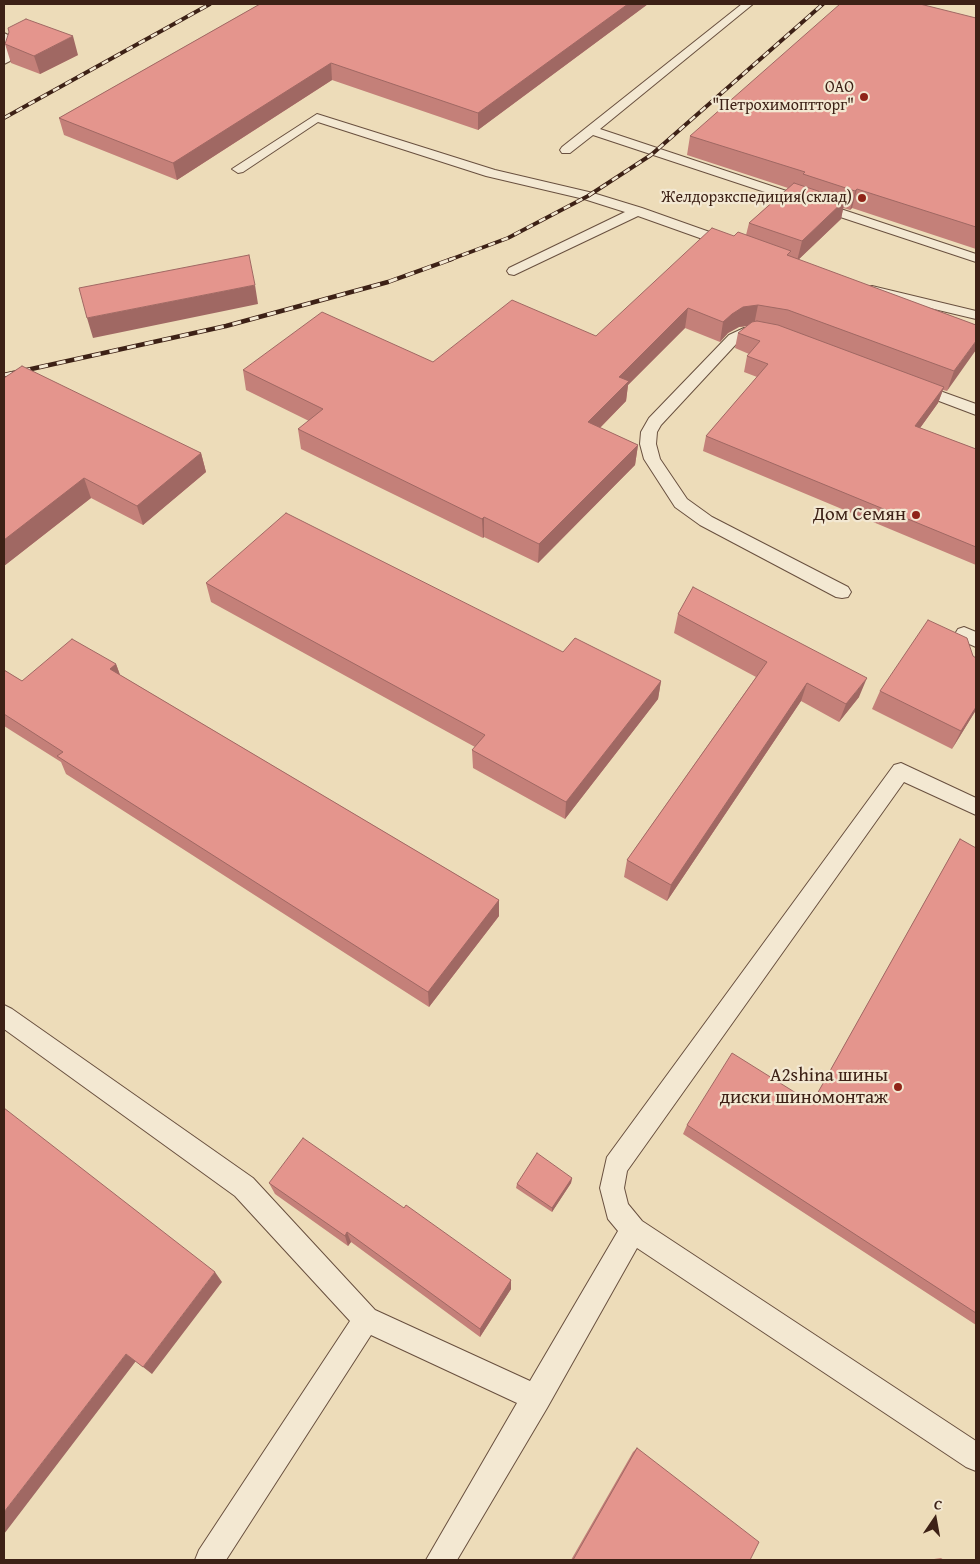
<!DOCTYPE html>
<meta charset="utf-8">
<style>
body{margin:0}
#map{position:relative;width:980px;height:1564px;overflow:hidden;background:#eddcb9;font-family:"Gentium Book Plus",serif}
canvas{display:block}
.frame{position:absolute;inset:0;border:5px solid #3d2116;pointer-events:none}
.north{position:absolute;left:910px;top:1494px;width:50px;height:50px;-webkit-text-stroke:4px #f3e8d2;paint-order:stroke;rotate:12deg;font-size:14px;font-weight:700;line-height:20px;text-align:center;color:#3d2116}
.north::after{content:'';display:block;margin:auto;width:18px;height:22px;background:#3d2116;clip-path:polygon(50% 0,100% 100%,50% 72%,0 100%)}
</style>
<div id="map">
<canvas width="980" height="1564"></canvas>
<div class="frame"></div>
<div class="north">С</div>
</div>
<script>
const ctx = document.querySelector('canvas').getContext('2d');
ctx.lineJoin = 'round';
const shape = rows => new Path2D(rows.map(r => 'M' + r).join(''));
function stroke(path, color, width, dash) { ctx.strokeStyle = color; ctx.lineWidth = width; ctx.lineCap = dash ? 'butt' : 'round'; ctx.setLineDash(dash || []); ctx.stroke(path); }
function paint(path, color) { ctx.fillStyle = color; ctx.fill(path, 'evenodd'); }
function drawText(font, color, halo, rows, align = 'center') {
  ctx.font = font + ' "Gentium Book Plus",serif'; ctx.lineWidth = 4.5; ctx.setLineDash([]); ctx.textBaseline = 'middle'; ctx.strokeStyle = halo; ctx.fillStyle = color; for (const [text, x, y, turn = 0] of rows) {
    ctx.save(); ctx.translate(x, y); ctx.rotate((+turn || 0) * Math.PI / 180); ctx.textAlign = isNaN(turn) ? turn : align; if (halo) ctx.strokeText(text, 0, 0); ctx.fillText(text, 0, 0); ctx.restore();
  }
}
const service = shape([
 [742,4,753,4,600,129,976,254,976,262,593,135,570,153,562,153,560,150,562,147,742,4],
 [4,33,10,36,13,50,10,61,4,64,4,33],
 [317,114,495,170,593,193,642,208,735,241,737,244,730,248,725,247,638,216,514,275,509,274,507,271,509,268,625,212,584,199,486,176,318,122,243,172,238,173,232,169,317,114],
 [872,286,976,311,976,319,867,293,865,290,867,287,872,286],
 [763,327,768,328,770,331,768,334,747,336,739,341,661,425,657,432,656,444,660,459,687,499,712,517,848,587,851,592,848,597,842,598,836,597,700,525,675,507,644,459,640,444,641,432,649,418,729,335,744,328,763,327],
 [915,382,976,404,976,415,910,390,907,387,910,384,915,382],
 [964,627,976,632,976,647,958,639,955,634,958,629,964,627],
 [901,763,976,798,976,815,904,782,627,1171,624,1188,628,1204,642,1221,976,1441,976,1471,966,1467,637,1248,547,1408,457,1560,426,1560,517,1403,371,1335,226,1560,195,1560,199,1550,350,1321,235,1196,4,1029,4,1005,12,1009,253,1178,375,1310,530,1381,618,1231,608,1219,600,1188,607,1157,894,765,901,763]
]);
stroke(service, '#69503f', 2);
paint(service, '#f3e8d2');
const railFar1 = shape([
 [4,118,210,4],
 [449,260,508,238,588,196,651,155,823,4]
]);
const rail = shape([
 [4,375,226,326,388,282,452,259]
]);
stroke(railFar1, '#3d2116', 4);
stroke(rail, '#3d2116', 4.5);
stroke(railFar1, '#f3e8d2', 2.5, [7]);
stroke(rail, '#f3e8d2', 3, [9]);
paint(shape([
 [260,4,648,4,478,130,332,80,177,180,64,135,59,118],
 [976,18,976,249,852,208,850,210,843,208,841,219,798,260,976,325,947,391,943,390,938,403,920,428,976,449,976,565,703,451,706,436,757,377,744,372,747,356,749,354,735,348,738,333,747,326,739,327,728,333,720,342,685,328,628,385,626,401,600,428,638,445,635,465,538,563,484,537,483,538,301,449,298,429,309,421,246,390,243,370,433,362,596,336,734,236,746,235,749,223,788,188,687,155,690,136],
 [5,44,78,55,40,74,11,63],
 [4,378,201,453,206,472,143,525,91,498,4,566],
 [206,583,563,652,661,681,658,699,565,819,473,768,472,750,475,747,211,602],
 [678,614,859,697,839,722,801,701,667,901,624,877,627,860,756,677,674,633],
 [116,664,120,675,499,900,499,916,429,1007,66,774,61,762,4,726,4,670,22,681],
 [880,691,976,710,952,749,872,709],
 [960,839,976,848,976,1325,683,1134,687,1125,812,1103],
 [572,1178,571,1183,552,1212,516,1188,517,1184],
 [269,1183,404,1208,511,1280,511,1289,480,1337,351,1242,348,1246,275,1194],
 [637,1448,750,1560,571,1560,633,1452],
 [941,1558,944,1560,927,1560]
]), '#c48079');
paint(shape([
 [628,4,648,4,478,130,478,113],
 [73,36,78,55,40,74,34,56],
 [331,63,332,80,177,180,173,163],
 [857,189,852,208,850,210,855,191],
 [845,200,841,219,797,261,802,241],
 [255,285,258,304,93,338,87,318],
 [758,305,754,325,739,327,728,333,720,342,723,322,732,314,743,307],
 [688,308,685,328,628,385,626,401,586,442,588,422,619,377],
 [976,341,976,350,947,391,954,371],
 [944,387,938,403,910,442,915,426],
 [638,445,635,465,538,563,539,544],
 [201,453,206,472,143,525,137,506],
 [84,478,91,498,4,566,4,540],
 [484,517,484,537,483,538,482,519],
 [116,664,123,683,110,669],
 [867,678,859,697,839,722,846,704],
 [661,681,658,699,565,819,566,802],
 [807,683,801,701,667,901,671,885],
 [976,707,976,710,952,749,961,731],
 [499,900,499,916,429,1007,428,992],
 [572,1178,571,1183,552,1212,552,1208],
 [347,1232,351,1242,348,1246,345,1236],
 [215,1272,222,1282,152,1374,143,1367],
 [511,1280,511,1289,480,1337,480,1329],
 [126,1354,136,1361,4,1534,4,1512]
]), '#a06863');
const building = shape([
 [260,4,628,4,478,113,331,63,173,163,59,118,260,4],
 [840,4,920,4,976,18,976,227,857,189,855,191,803,174,805,172,690,136,840,4],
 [26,19,73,36,34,56,5,44,9,32,8,28,26,19],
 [794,183,845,200,802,241,749,223,794,183],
 [712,228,734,236,738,232,791,251,787,255,976,325,976,341,954,371,788,310,758,305,743,307,732,314,723,322,688,308,619,377,629,381,588,422,638,445,539,544,484,517,482,519,298,429,323,409,243,370,322,312,433,362,512,300,596,336,712,228],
 [249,255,255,285,87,318,79,288,249,255],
 [757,321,778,325,944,387,915,426,976,449,976,547,706,436,768,364,747,356,760,341,738,333,752,322,757,321],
 [22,366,201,453,137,506,84,478,4,540,4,378,22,366],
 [286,513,563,652,575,638,661,681,566,802,472,750,485,735,206,583,286,513],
 [693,587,867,678,846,704,807,683,671,885,627,860,767,662,678,614,693,587],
 [928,620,967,638,973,656,976,658,976,707,961,731,880,691,928,620],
 [72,639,116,664,110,669,499,900,428,992,57,756,63,752,4,714,4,670,22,681,72,639],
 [960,839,976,848,976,1313,687,1125,732,1053,812,1103,960,839],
 [4,1108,215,1272,143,1367,126,1354,4,1512,4,1108],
 [303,1138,404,1208,406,1205,511,1280,480,1329,347,1232,345,1236,269,1183,303,1138],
 [537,1153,572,1178,552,1208,517,1184,537,1153],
 [637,1448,759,1542,750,1560,573,1560,637,1448]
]);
paint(building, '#e4958d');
stroke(building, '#a06863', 1);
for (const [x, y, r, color] of [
 [864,97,5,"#8f2418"],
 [862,198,5,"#8f2418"],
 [916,515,5,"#8f2418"],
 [898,1087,5,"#8f2418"]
]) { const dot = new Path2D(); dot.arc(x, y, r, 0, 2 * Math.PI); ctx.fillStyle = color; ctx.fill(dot); stroke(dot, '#f3e8d2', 2); }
drawText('16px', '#3d2116', '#f3e8d2', [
 ["ОАО",854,88],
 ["\"Петрохимоптторг\"",854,106],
 ["Желдорзкспедиция(склад)",852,198]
], 'right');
drawText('19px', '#3d2116', '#f3e8d2', [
 ["Дом Семян",906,515],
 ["A2shina шины",888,1076],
 ["диски шиномонтаж",888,1098]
], 'right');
</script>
